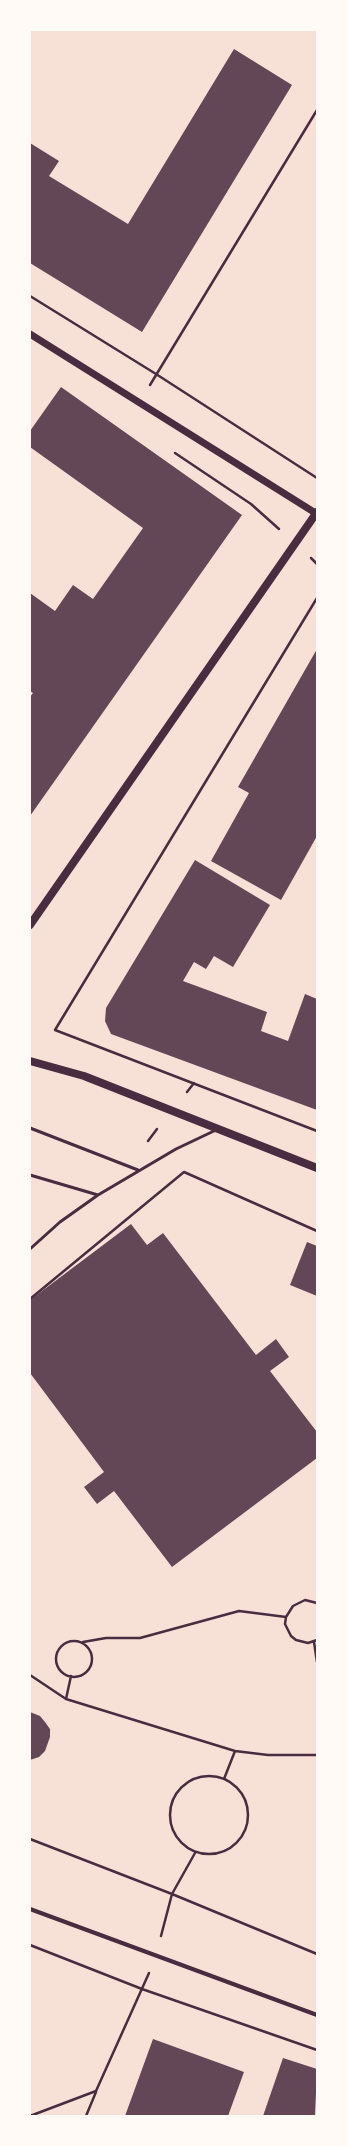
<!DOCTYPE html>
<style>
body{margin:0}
#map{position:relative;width:347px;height:2146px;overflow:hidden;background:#f7e1d7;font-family:Roboto,sans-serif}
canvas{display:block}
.frame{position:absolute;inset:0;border:31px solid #fffaf5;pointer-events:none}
</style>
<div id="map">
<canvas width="347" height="2146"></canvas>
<div class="frame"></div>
</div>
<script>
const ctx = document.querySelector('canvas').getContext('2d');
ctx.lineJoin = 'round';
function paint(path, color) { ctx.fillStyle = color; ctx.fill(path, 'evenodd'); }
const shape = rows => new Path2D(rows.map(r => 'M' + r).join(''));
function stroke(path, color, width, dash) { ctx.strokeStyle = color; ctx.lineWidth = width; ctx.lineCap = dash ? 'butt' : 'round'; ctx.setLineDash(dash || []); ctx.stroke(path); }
paint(shape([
 [234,49,292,85,142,332,30,263,30,143,59,161,49,176,128,224],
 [61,387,242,515,30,816,30,697,33,693,30,691,30,593,55,611,73,585,93,599,143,528,30,447,30,431],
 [317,649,317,836,281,900,211,861,249,793,238,787],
 [195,860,270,905,233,967,214,956,206,969,194,962,183,981,267,1012,261,1031,288,1041,305,994,317,999,317,1110,111,1034,105,1021,106,1008],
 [131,1224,147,1245,163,1233,256,1355,276,1339,289,1357,270,1371,317,1432,317,1458,172,1567,114,1491,97,1504,84,1487,104,1472,30,1373,30,1300],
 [307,1242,317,1246,317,1296,290,1285],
 [30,1712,40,1716,45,1722,50,1729,50,1737,45,1751,39,1757,30,1760],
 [153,2039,244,2072,228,2116,125,2116],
 [283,2058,317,2069,315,2116,263,2116]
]), '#644757');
stroke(shape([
 [30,296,156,374,317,478],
 [150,385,317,110],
 [175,453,251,504,279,529],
 [311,558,317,564],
 [317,598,55,1030,317,1131],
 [187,1092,194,1083],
 [148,1141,157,1129],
 [30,1299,184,1172,317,1231],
 [317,1603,305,1600,293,1606,286,1617,285,1624,291,1636,296,1640,308,1643,317,1640],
 '56 1659a18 18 0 1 1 36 0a18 18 0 1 1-36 0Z',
 [83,1642,106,1638,140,1638,239,1611,286,1617],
 [314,1642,317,1662],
 [30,1675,66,1699,235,1751,268,1755,317,1755],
 [66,1699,71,1676],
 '170 1815a39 39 0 1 1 78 0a39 39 0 1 1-78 0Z',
 [224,1779,235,1751],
 [30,1839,172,1894,317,1954],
 [161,1936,172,1894,195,1853],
 [30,1945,142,1989,317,2050],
 [30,2116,96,2091,149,1973],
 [86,2116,96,2092]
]), '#4a2c40', 2.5);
stroke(shape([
 [30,1128,138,1170],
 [30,1175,98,1195],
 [30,1249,60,1222,98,1195,176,1149,216,1130]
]), '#4a2c40', 3);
stroke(shape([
 [30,1909,317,2015]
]), '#4a2c40', 4);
stroke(shape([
 [30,334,317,514]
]), '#4a2c40', 7);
stroke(shape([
 [30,925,317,512],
 [30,1061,84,1076,317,1168]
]), '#4a2c40', 8);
</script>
